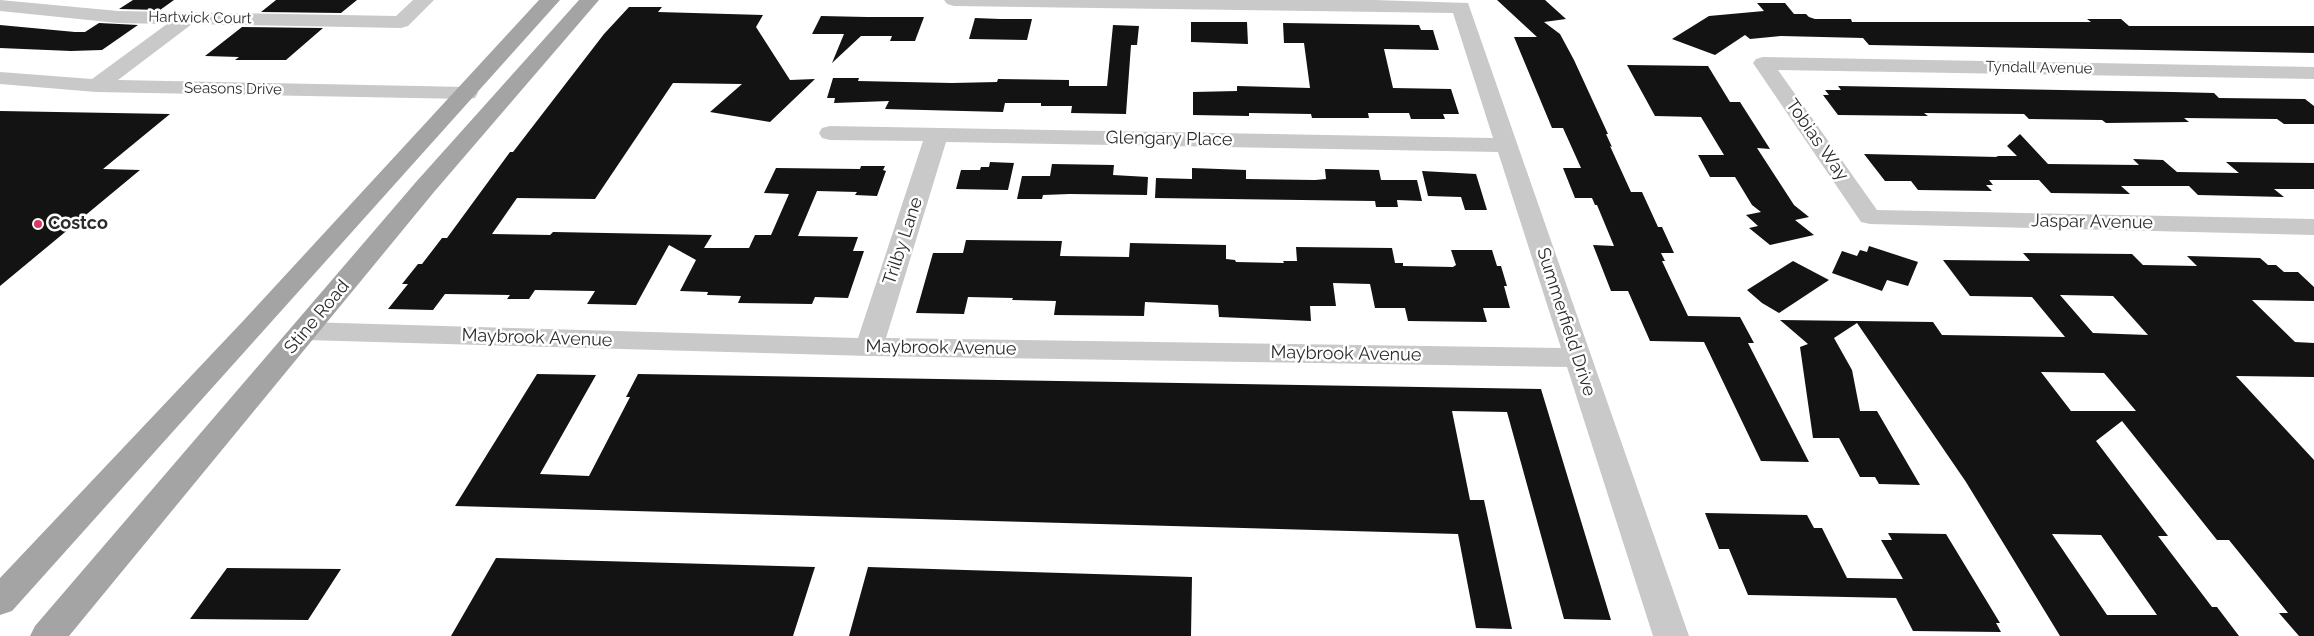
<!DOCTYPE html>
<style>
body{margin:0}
canvas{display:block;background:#fff}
</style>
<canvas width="2314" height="636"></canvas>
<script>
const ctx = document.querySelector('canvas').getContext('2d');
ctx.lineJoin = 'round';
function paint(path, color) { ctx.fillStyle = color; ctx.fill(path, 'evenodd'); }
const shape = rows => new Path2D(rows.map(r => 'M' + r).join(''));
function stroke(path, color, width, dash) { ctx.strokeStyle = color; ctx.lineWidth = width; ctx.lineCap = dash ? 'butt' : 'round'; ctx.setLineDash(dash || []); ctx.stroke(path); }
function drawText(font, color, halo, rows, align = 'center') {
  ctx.font = font + ' Raleway,sans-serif'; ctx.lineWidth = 5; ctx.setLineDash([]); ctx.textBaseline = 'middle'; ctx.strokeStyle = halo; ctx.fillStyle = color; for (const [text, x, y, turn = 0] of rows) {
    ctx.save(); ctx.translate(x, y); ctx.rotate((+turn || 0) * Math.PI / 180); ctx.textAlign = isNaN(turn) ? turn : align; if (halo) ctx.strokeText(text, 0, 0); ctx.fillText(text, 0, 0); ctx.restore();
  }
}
paint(shape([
 [133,0,174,0,160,10,119,9],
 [276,0,357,0,341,13,261,12],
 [1497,0,1545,0,1566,19,1544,22,1560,34,1574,60,1608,134,1606,134,1612,147,1610,146,1631,192,1642,192,1658,227,1662,227,1674,253,1661,253,1665,261,1662,261,1688,316,1740,317,1754,343,1748,343,1809,462,1761,461,1704,342,1650,341,1628,291,1611,291,1593,245,1614,246,1597,205,1595,205,1592,198,1575,198,1563,168,1581,168,1563,128,1552,128,1514,37,1537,37],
 [1757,3,1785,3,1794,14,1806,14,1809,17,1815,19,1851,19,1852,22,2091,22,2087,19,2121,19,2129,26,2314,26,2314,53,1869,45,1863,38,1781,36,1750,39,1745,35,1715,55,1672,39,1709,16,1764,11],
 [629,7,662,7,658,12,763,15,756,27,790,80,815,79,770,122,710,112,742,84,673,83,595,199,517,198,492,234,550,235,553,232,712,235,704,248,749,248,755,235,771,235,789,194,764,193,776,168,860,169,861,166,885,166,883,170,886,171,877,196,855,195,857,192,817,191,798,236,858,237,853,251,864,251,848,298,815,297,812,304,738,303,741,296,707,295,708,292,680,291,696,260,669,245,636,305,587,304,595,291,535,290,529,299,507,299,510,295,445,294,433,310,388,309,408,284,402,284,418,264,422,264,442,238,447,238,510,152,513,152,604,34],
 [821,16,867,17,924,17,915,41,890,41,892,36,861,36,832,63,844,34,812,34],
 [975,18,1000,19,1032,19,1027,40,969,39],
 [1191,22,1247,22,1248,44,1191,42],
 [99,23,138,25,102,50,71,51,0,48,0,25,75,32,85,32],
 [1283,23,1419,25,1421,30,1433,30,1439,50,1384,49,1393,88,1451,89,1459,114,1443,114,1445,119,1411,119,1409,113,1368,113,1369,118,1312,118,1311,114,1249,113,1249,116,1193,115,1193,92,1237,91,1237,86,1310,88,1304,43,1284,43],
 [1113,25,1139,26,1137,45,1131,45,1126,114,1071,113,1072,106,1041,106,1041,103,1005,103,1003,112,885,109,889,101,834,103,835,98,827,98,833,78,859,78,858,81,952,83,997,82,998,79,1069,80,1069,86,1107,86],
 [242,27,323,28,286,60,235,60,239,57,205,56],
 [1627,65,1708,66,1730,102,1740,102,1770,149,1757,148,1794,205,1809,217,1795,220,1814,235,1770,245,1749,228,1758,226,1746,215,1761,212,1752,205,1735,177,1710,177,1698,155,1724,155,1701,117,1655,116],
 [1838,86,2173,92,2214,93,2219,98,2305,99,2314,106,2314,124,2284,124,2277,119,2184,118,2189,122,2106,123,2102,120,2029,119,2024,114,1924,113,1928,116,1838,115,1823,95,1829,95,1825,90,1841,90],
 [0,111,170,114,103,169,140,170,0,286],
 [2020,134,2048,164,2139,165,2133,159,2163,160,2177,172,2239,173,2226,162,2314,163,2314,189,2274,189,2284,197,2198,195,2189,186,2121,186,2130,194,2051,193,2039,180,1989,180,1993,185,1986,185,1992,191,1918,190,1911,181,1885,181,1864,154,1998,157,1996,156,2017,156,2007,146],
 [990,162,1014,163,1008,190,956,189,961,170,980,170,981,167,989,167],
 [1052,164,1114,165,1113,175,1148,177,1147,195,1070,194,1043,195,1042,199,1017,199,1022,176,1050,176],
 [1192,168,1246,170,1246,179,1315,180,1326,179,1325,169,1379,170,1381,180,1417,180,1422,201,1397,200,1398,207,1376,207,1375,201,1155,198,1156,178,1192,179],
 [1422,171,1476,174,1487,210,1465,210,1461,197,1428,196],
 [966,240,1062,241,1060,256,1129,257,1130,243,1226,245,1226,259,1235,260,1236,262,1284,263,1283,261,1297,261,1296,247,1392,248,1395,263,1403,263,1403,266,1453,267,1456,265,1451,250,1492,250,1497,266,1501,266,1507,286,1504,286,1510,308,1483,308,1487,322,1408,321,1405,308,1375,308,1370,284,1333,283,1336,306,1310,306,1311,321,1219,317,1218,305,1166,303,1145,302,1144,316,1054,315,1056,301,1012,300,1013,298,968,297,964,314,916,313,933,253,963,253],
 [1869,246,1918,262,1908,286,1887,280,1882,291,1832,273,1842,251,1857,256,1860,250,1867,252],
 [2023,253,2132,254,2143,265,2197,266,2187,256,2260,258,2268,265,2276,265,2284,272,2298,272,2314,287,2314,301,2252,300,2295,342,2314,343,2314,377,2236,376,2314,460,2314,636,2299,636,2279,613,2288,613,2229,540,2217,540,2122,421,2096,441,2168,536,2158,536,2212,607,2217,607,2239,636,2060,636,1966,482,1857,323,1834,338,1852,370,1860,411,1877,411,1920,485,1879,484,1875,477,1860,477,1839,438,1813,438,1800,347,1808,344,1780,320,1933,322,1942,335,2065,337,2032,297,1970,296,1943,260,2030,261],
 [2060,295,2113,296,2148,335,2093,333],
 [2041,372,2104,373,2136,411,2071,411],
 [2052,534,2101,535,2157,615,2107,615],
 [1793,261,1829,280,1779,313,1762,303,1747,290],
 [537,374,596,375,540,474,589,476,630,397,626,397,638,374,1541,389,1611,620,1564,619,1507,412,1452,411,1470,500,1484,500,1512,629,1476,628,1458,534,455,506],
 [1705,513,1807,515,1814,528,1822,528,1847,578,1903,579,1881,540,1892,540,1888,533,1946,534,2000,623,1996,623,2001,632,1913,631,1896,598,1748,595,1729,549,1719,549],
 [496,558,815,567,793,636,451,636],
 [868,567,1192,577,1191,636,849,636],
 [227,568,341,569,308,620,190,619]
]), '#131313');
paint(shape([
 [0,0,118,11,396,16,413,0,434,0,408,26,401,28,192,24,118,80,467,87,475,88,478,93,475,98,467,99,96,92,0,84,0,72,92,79,167,24,118,23,0,11,0,0],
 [944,0,1374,0,1468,3,1689,636,1653,636,1567,367,869,356,305,340,295,337,291,331,295,325,305,322,858,338,923,141,830,140,822,138,819,133,822,128,830,126,1493,138,1453,13,954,6,947,4,944,0],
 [946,142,1498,152,1561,348,886,338,946,142],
 [1763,57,2314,67,2314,79,1778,70,1877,210,2314,219,2314,235,1870,224,1861,222,1753,63,1756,59,1763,57]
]), '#c9c9c9');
paint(shape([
 [539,0,560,0,12,611,0,615,0,578,244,320,539,0],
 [579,0,599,0,434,192,69,636,30,636,35,626,416,182,579,0]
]), '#a4a4a4');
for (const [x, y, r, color] of [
 [38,224,5,"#d43d63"]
]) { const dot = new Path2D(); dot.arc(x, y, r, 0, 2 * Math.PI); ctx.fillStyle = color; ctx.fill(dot); stroke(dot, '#fff', 2); }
drawText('15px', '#2c2c2c', '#fff', [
 ["Hartwick Court",200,18,1],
 ["Tyndall Avenue",2039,68,1],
 ["Seasons Drive",233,89,1]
]);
drawText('18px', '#2c2c2c', '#fff', [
 ["Glengary Place",1169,139,1],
 ["Tobias Way",1817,140,55],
 ["Jaspar Avenue",2092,222,1],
 ["Trilby Lane",903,241,-72],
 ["Stine Road",317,317,-50],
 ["Summerfield Drive",1566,322,72],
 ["Maybrook Avenue",537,338,2],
 ["Maybrook Avenue",941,348,1],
 ["Maybrook Avenue",1346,354,1]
]);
drawText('bold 18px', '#2c2c2c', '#fff', [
 ["Costco",48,224]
], 'left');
</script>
